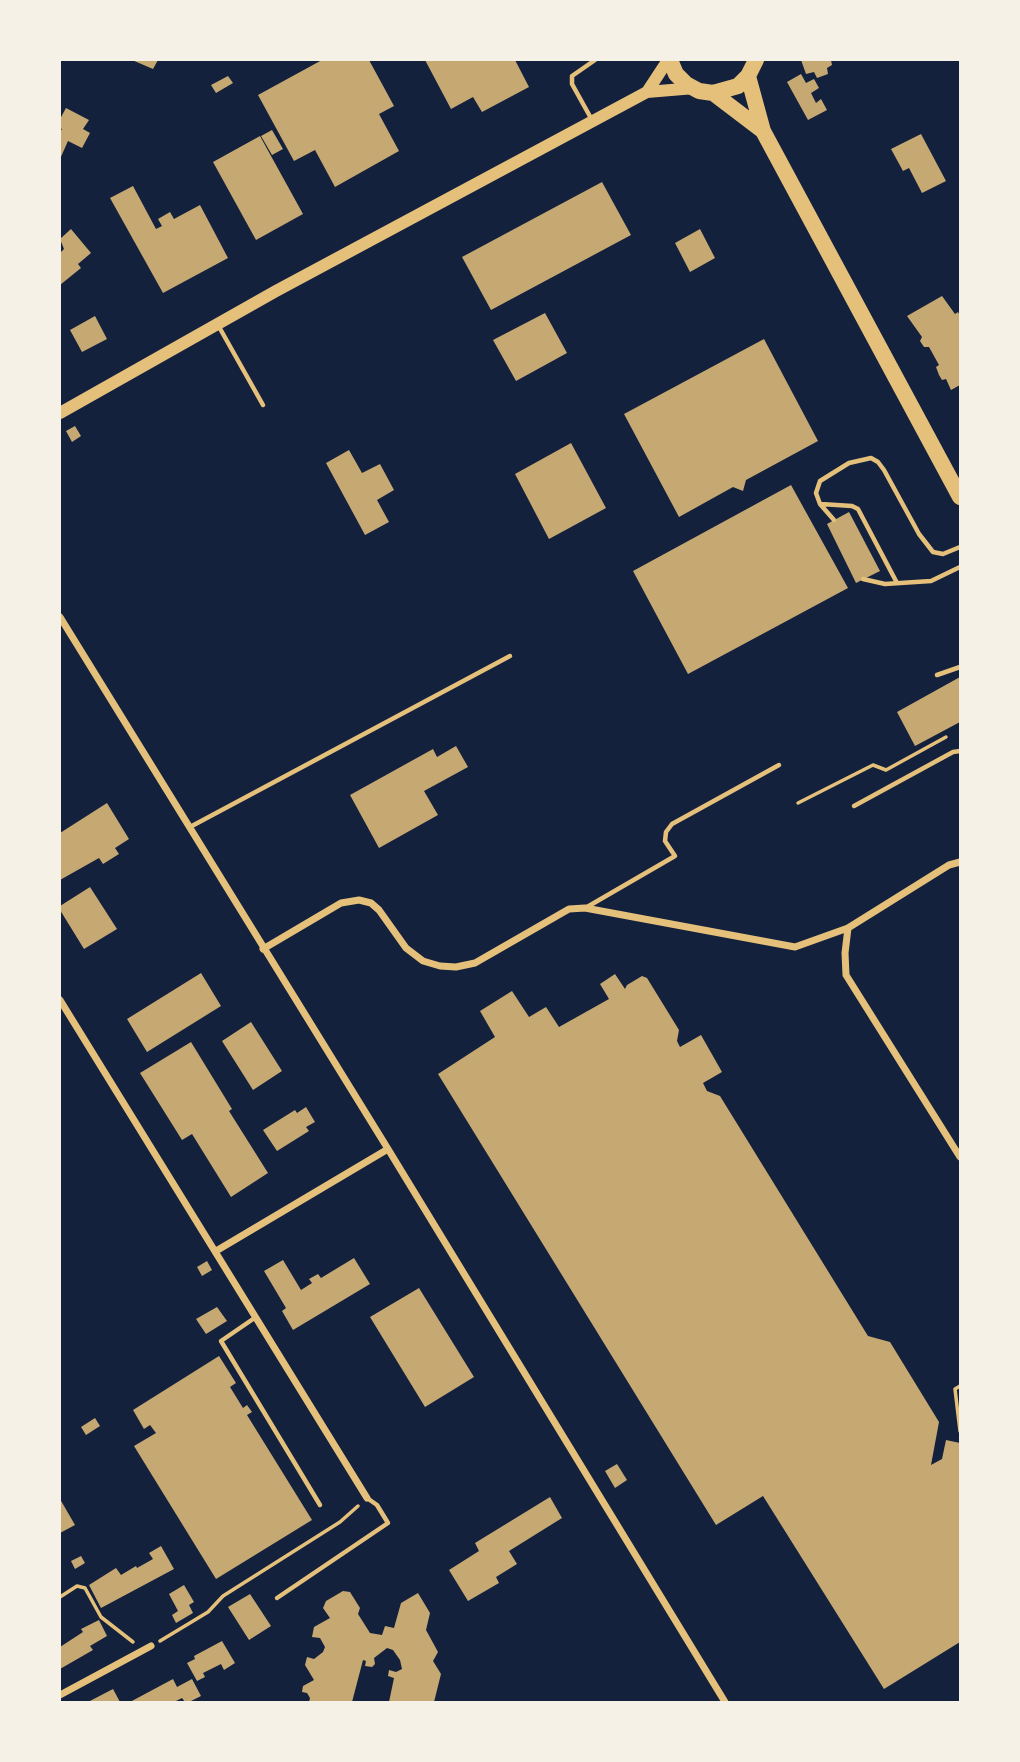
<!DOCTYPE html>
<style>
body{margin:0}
#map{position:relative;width:1020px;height:1762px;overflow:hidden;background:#14213d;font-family:"Roboto Condensed",sans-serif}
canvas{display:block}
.frame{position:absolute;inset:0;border:61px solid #f6f1e7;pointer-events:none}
</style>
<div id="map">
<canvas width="1020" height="1762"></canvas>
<div class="frame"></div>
</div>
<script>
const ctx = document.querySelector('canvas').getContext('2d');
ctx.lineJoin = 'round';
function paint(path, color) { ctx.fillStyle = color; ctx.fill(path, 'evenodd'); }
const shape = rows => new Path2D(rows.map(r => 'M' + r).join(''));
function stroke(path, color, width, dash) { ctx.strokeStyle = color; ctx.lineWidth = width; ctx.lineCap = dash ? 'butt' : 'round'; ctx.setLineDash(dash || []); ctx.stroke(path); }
paint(shape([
 [132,60,158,60,153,69],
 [322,60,369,60,394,106,379,114,399,151,335,187,315,150,294,161,258,95],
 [425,60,515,60,529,87,482,112,473,97,451,109],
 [801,60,831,60,832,65,827,68,828,74,817,78,814,72,806,74],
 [801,74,806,83,814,79,819,88,811,93,816,103,821,99,827,110,808,120,787,82],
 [228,76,233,83,216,93,211,85],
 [66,108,89,120,83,129,90,133,82,148,68,141,60,159,60,132,62,129,60,128,60,119],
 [272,130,283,149,272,155,261,136],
 [921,134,946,181,922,193,909,168,903,171,891,149],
 [260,136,303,214,256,240,213,162],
 [602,182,631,235,491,310,462,257],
 [133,186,156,229,162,226,158,219,170,212,174,219,200,205,228,258,163,293,110,198],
 [71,229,91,253,78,264,81,268,60,285,60,253,64,249,60,239],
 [700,229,715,258,690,272,675,243],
 [942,296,955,314,958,312,960,316,960,385,951,390,946,379,942,380,939,375,936,367,939,365,929,347,924,347,920,341,922,337,907,316],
 [545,313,567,353,516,381,493,340],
 [95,316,107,339,82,352,70,330],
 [764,339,818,441,746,480,743,491,733,487,679,517,624,414],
 [75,426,81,436,72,442,66,431],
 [571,443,606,508,549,539,515,474],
 [349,450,362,473,380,464,394,490,377,500,389,522,365,535,326,463],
 [791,485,848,588,688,674,633,571],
 [849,512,880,571,856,583,827,524],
 [960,677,960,722,915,746,897,712],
 [456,746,468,767,424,791,438,815,379,848,350,795,433,749,437,757],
 [107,803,129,839,115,848,119,854,103,864,99,858,60,880,60,833],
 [90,887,117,929,84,949,60,910,60,906],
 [201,973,221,1006,147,1052,127,1019],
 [615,974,625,989,627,985,642,976,647,978,679,1030,677,1041,680,1047,701,1035,722,1072,703,1083,707,1091,720,1096,868,1336,890,1342,939,1422,931,1465,942,1459,946,1440,960,1443,960,1642,884,1689,763,1496,716,1525,438,1074,495,1037,480,1011,512,991,529,1017,546,1007,559,1027,609,999,600,984],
 [251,1022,282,1071,253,1090,222,1041],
 [191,1042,232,1109,229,1111,268,1173,231,1197,192,1134,182,1140,140,1073],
 [306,1107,315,1122,306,1127,309,1131,277,1151,263,1130,295,1110,297,1113],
 [354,1258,370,1284,293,1330,282,1311,286,1308,264,1271,283,1260,301,1290,312,1283,309,1279,318,1274,321,1278],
 [207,1261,212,1270,202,1276,197,1267],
 [419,1288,474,1377,425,1407,370,1317],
 [217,1307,227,1321,206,1334,196,1319],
 [219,1356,236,1383,230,1387,243,1408,247,1405,252,1412,247,1415,312,1520,216,1579,134,1446,156,1433,150,1425,144,1429,133,1410],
 [95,1418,100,1426,86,1435,81,1427],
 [617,1464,627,1480,615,1488,605,1471],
 [550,1497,562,1518,509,1551,517,1564,496,1577,499,1583,468,1601,449,1570,479,1551,475,1543],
 [60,1499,75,1525,60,1533],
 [161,1546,174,1569,101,1608,89,1585,116,1568,121,1575,136,1566,137,1568,153,1559,149,1553],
 [81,1556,85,1563,75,1569,71,1561],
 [184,1585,194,1602,189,1605,193,1613,176,1623,172,1615,178,1611,169,1594],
 [343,1591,350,1592,360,1608,358,1614,370,1633,382,1635,385,1626,394,1628,401,1603,418,1593,430,1613,426,1630,438,1652,433,1661,441,1674,434,1702,389,1702,394,1678,388,1676,389,1670,396,1672,402,1669,400,1660,393,1650,387,1648,374,1658,375,1664,372,1667,365,1666,366,1661,363,1660,352,1702,309,1702,310,1698,307,1693,302,1692,303,1686,314,1680,305,1665,307,1657,314,1659,323,1652,325,1647,320,1638,312,1637,314,1627,330,1618,323,1608,326,1601],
 [250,1594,271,1626,249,1640,228,1607],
 [99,1620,107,1636,90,1646,93,1650,60,1669,60,1647,83,1632,81,1629],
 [222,1641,235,1663,224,1670,221,1664,203,1673,205,1677,197,1681,187,1663,195,1659,194,1656],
 [173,1679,177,1687,192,1679,201,1696,189,1702,185,1702,182,1698,174,1702,130,1702],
 [113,1689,120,1702,88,1702]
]), '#c6a872');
stroke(shape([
 [798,803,873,765,886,770,946,737],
 [960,1386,955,1389,960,1431],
 [60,1597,77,1586,85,1588,101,1617,133,1642],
 [160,1641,208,1612,223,1596,340,1522,358,1506]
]), '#e5c07b', 3.5);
stroke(shape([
 [592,120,572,84,572,76,595,60],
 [218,325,263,405],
 [821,504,852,506,858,509,897,583],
 [834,520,820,504,816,493,820,481,849,463,871,458,878,462,884,470,919,534,933,552,943,554,960,547],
 [863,579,885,584,931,581,960,567],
 [937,675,960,667],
 [854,806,953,752,960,751],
 [190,827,510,656],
 [587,907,675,856,665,841,666,832,672,824,779,765],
 [256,1317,221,1341,320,1505],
 [277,1598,388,1523,377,1505,367,1498]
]), '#e5c07b', 4.5);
stroke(shape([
 [60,617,388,1149,725,1702],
 [848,928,845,953,846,975,960,1157],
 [263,949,341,903,359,900,371,903,379,910,406,948,423,961,440,966,456,967,475,963,569,909,585,908,795,947,848,928,949,865,960,862],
 [60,1000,367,1498],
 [216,1251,388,1149],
 [60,1695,151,1646]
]), '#e5c07b', 7);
stroke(shape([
 [647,92,668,60],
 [60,413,276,291,647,92,695,88]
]), '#e5c07b', 12);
stroke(shape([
 [670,60,676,74,686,84,699,91,713,93,738,86,748,76,756,60],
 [748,76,763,131,960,497],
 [713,93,763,131]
]), '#e5c07b', 16);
</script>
